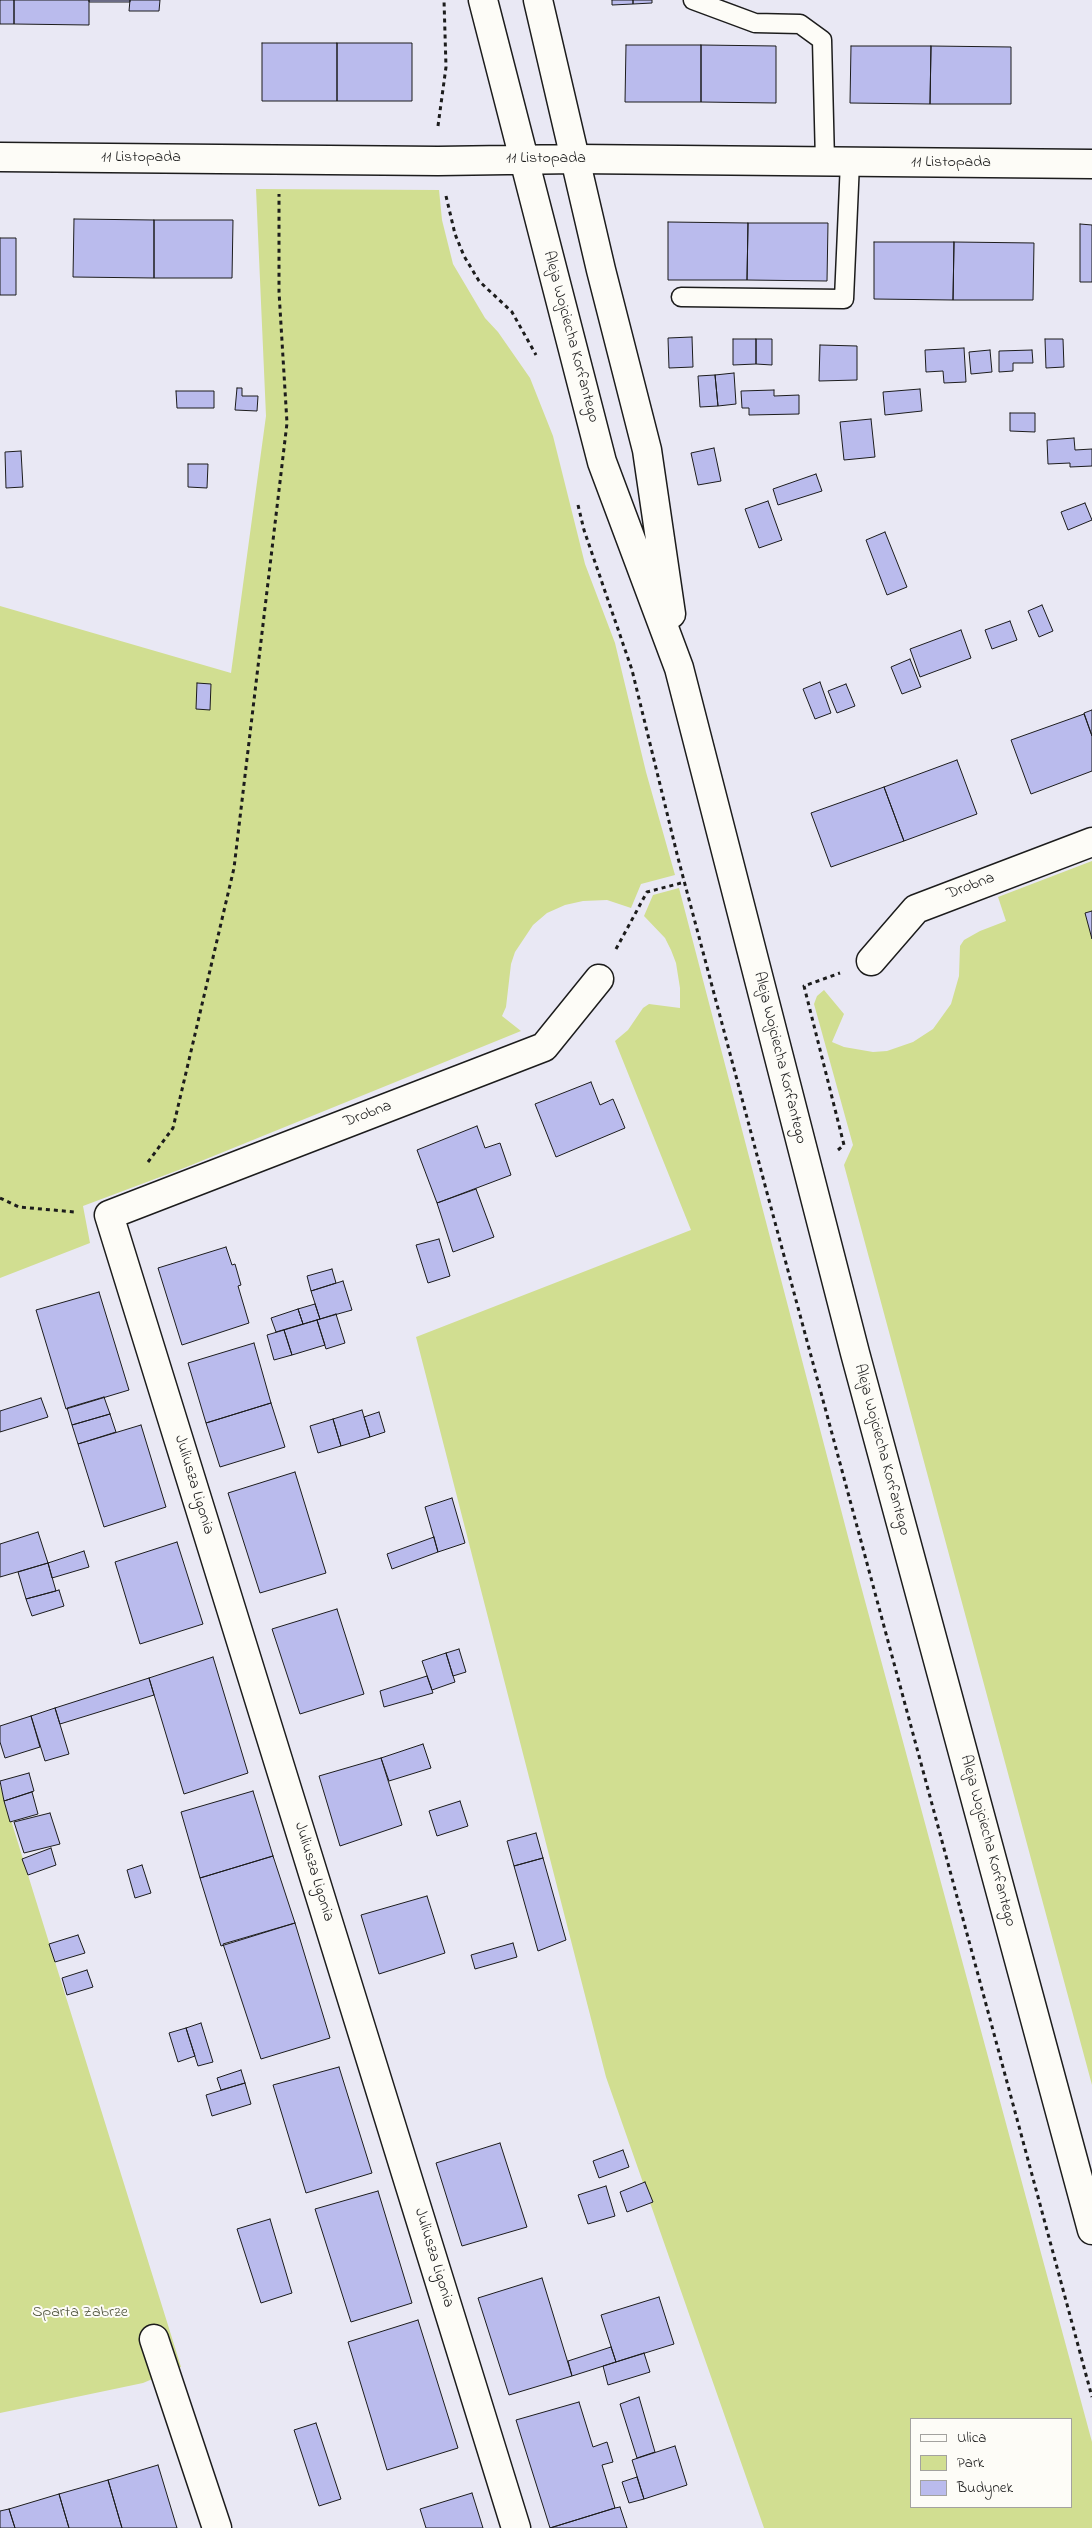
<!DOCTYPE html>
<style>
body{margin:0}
#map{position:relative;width:1092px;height:2528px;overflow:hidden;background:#e9e8f4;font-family:"Indie Flower",sans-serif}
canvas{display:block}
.legend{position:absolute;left:910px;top:2418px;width:162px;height:90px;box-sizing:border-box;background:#fdfcf7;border:1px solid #a3a29f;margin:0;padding:6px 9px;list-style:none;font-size:15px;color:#1c1c1c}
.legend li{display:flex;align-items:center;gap:10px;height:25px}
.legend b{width:25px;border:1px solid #a3a29f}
</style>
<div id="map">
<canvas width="1092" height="2528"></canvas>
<ul class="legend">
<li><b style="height:6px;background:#fdfcf7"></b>Ulica</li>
<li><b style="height:14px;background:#d1de91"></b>Park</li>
<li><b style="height:14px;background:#babbed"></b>Budynek</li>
</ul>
</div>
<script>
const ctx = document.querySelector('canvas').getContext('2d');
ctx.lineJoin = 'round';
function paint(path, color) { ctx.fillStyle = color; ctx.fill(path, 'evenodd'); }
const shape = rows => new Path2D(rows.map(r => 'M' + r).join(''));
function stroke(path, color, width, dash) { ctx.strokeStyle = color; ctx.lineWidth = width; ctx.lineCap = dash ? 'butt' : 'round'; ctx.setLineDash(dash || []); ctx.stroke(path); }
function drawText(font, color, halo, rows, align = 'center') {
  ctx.font = font + ' "Indie Flower",sans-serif'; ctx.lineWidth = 4; ctx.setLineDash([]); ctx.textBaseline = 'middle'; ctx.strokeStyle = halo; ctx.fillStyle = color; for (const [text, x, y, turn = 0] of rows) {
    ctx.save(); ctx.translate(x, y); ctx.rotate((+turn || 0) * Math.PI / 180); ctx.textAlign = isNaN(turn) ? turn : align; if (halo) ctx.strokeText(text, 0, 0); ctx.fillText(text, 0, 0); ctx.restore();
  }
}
paint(shape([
 [256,189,439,190,442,220,453,264,485,318,498,332,530,378,553,436,585,564,615,643,646,772,675,875,641,884,631,908,607,900,583,901,565,905,547,913,533,925,515,952,511,964,506,1007,502,1016,521,1031,184,1168,83,1206,90,1243,0,1278,0,606,231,673,266,416],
 [1092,861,1092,2085,844,1165,853,1145,814,1004,817,996,824,990,844,1014,832,1042,844,1047,873,1052,887,1051,913,1042,933,1029,951,1004,959,976,960,946,964,940,980,931,1006,921,998,897],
 [679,888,858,1575,1092,2442,1092,2528,764,2528,606,2077,416,1337,691,1230,615,1041,628,1030,643,1008,649,1004,680,1008,680,988,676,963,671,950,665,938,644,916,653,895],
 [911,2419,1071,2419,1071,2507,911,2507],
 [0,1785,181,2367,143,2383,0,2413]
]), '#d1de91');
const building = shape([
 [0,0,14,0,14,24,0,24,0,0],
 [14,0,89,0,89,25,14,24,14,0],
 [89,0,130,0,130,2,89,2,89,0],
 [130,0,160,0,159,11,129,11,130,0],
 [612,0,633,0,633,4,612,5,612,0],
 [633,0,652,0,652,3,633,4,633,0],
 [262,43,337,43,337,101,262,101,262,43],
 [337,43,412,43,412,101,337,101,337,43],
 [626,45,701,45,701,102,625,102,626,45],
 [701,45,776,46,776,103,701,102,701,45],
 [851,46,931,46,930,104,850,103,851,46],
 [931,46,1011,47,1011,104,930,104,931,46],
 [74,219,154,220,154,278,73,277,74,219],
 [154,220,233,220,232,278,154,278,154,220],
 [668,222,748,223,747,280,668,280,668,222],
 [748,223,828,223,827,281,747,280,748,223],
 [1080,224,1092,225,1092,282,1080,282,1080,224],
 [0,238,16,238,16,295,0,295,0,238],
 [874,242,954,242,953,300,874,299,874,242],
 [954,242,1034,243,1033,300,953,300,954,242],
 [692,337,693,367,669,368,668,338,692,337],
 [733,339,756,339,756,364,733,365,733,339],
 [756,339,772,339,772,365,756,364,756,339],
 [1045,339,1063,339,1064,367,1046,368,1045,339],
 [820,345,857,346,857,380,819,381,820,345],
 [964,348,966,382,944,383,943,371,926,372,925,350,964,348],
 [990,350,992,372,971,374,969,352,990,350],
 [1032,350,1033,363,1013,363,1013,371,999,372,999,351,1032,350],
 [734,373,736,404,718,406,715,375,734,373],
 [715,375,718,406,700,407,698,376,715,375],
 [237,388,242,388,242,396,258,396,257,411,235,410,237,388],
 [920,389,922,411,885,415,883,392,920,389],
 [774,390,774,396,799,395,799,414,749,415,749,408,742,408,741,391,774,390],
 [176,391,214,391,214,408,177,408,176,391],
 [1010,413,1035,413,1035,432,1010,431,1010,413],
 [871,419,875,457,844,460,840,422,871,419],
 [1074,438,1075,450,1092,449,1092,466,1070,467,1070,463,1048,464,1047,440,1074,438],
 [714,448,721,481,698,485,691,453,714,448],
 [21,451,23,487,6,488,5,452,21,451],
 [188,464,208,464,207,488,188,487,188,464],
 [816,474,822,491,778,505,773,489,816,474],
 [768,501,782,540,759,548,745,509,768,501],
 [1085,503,1092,520,1068,530,1061,512,1085,503],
 [885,532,907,587,887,595,866,540,885,532],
 [1042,605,1053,631,1039,637,1028,611,1042,605],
 [1010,621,1017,640,992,649,985,630,1010,621],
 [961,630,971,658,920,677,910,649,961,630],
 [910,659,921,687,902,694,891,667,910,659],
 [820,682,831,713,815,719,803,689,820,682],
 [197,683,211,684,210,710,196,709,197,683],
 [846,684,855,706,837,713,828,691,846,684],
 [1092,710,1092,736,1084,713,1092,710],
 [1084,714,1092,736,1092,771,1031,794,1011,740,1084,714],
 [957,760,977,814,904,841,884,787,957,760],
 [884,787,904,841,831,867,811,813,884,787],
 [1092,911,1092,939,1085,913,1092,911],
 [591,1082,600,1105,613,1099,625,1128,556,1157,535,1104,591,1082],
 [477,1126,485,1148,500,1143,511,1175,437,1203,417,1150,477,1126],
 [476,1189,494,1237,453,1252,437,1203,476,1189],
 [439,1239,450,1276,428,1283,416,1245,439,1239],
 [226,1247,232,1265,235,1264,241,1285,238,1286,249,1323,182,1345,158,1268,226,1247],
 [332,1269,336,1283,311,1291,307,1276,332,1269],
 [343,1281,352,1310,320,1319,311,1291,343,1281],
 [99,1292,129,1390,66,1409,36,1310,99,1292],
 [315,1304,320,1319,303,1324,298,1309,315,1304],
 [298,1309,303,1324,276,1332,271,1318,298,1309],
 [336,1314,345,1343,326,1349,317,1320,336,1314],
 [317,1320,325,1345,292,1355,284,1330,317,1320],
 [284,1330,292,1355,274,1360,267,1335,284,1330],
 [254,1343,271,1403,206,1423,188,1363,254,1343],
 [104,1397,110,1414,72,1425,67,1408,104,1397],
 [41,1398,48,1417,0,1432,0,1411,41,1398],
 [271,1403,285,1447,220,1467,206,1423,271,1403],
 [362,1410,370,1437,341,1446,333,1419,362,1410],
 [379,1412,385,1432,370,1437,364,1417,379,1412],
 [110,1414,116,1432,78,1444,72,1425,110,1414],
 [333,1419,341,1446,318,1453,310,1426,333,1419],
 [141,1425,166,1507,104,1527,78,1444,141,1425],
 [295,1472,326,1573,260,1593,228,1493,295,1472],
 [452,1498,465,1543,438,1552,425,1507,452,1498],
 [38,1532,48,1563,0,1577,0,1544,38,1532],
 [434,1537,438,1552,392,1569,387,1554,434,1537],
 [177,1542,203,1624,140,1644,115,1562,177,1542],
 [84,1551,89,1567,52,1578,48,1563,84,1551],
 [48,1563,56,1591,26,1599,18,1572,48,1563],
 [59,1590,64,1606,32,1616,26,1599,59,1590],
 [337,1609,364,1694,300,1714,272,1629,337,1609],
 [459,1649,466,1672,453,1676,446,1653,459,1649],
 [446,1653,455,1682,432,1690,422,1661,446,1653],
 [213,1657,248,1773,184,1794,149,1678,213,1657],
 [427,1676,433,1693,384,1707,380,1691,427,1676],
 [149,1678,154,1695,60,1724,55,1708,149,1678],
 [55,1708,69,1754,45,1761,31,1716,55,1708],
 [31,1716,40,1747,5,1758,0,1742,0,1726,31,1716],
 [423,1744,431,1768,389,1781,381,1758,423,1744],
 [381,1758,402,1825,340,1846,319,1776,381,1758],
 [29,1773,34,1791,4,1801,0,1781,29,1773],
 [253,1791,273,1856,200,1878,181,1812,253,1791],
 [32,1792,38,1814,10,1822,4,1801,32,1792],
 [460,1801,468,1826,437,1836,429,1811,460,1801],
 [50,1813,60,1844,24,1853,14,1822,50,1813],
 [536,1833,543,1858,514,1866,507,1841,536,1833],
 [51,1848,56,1865,28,1875,22,1859,51,1848],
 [273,1856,295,1923,221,1946,200,1878,273,1856],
 [543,1858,566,1940,538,1951,514,1866,543,1858],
 [142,1865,151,1893,135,1898,127,1870,142,1865],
 [427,1896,445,1953,379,1974,361,1915,427,1896],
 [295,1923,330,2038,261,2059,223,1944,295,1923],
 [78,1935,85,1953,55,1962,49,1944,78,1935],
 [513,1943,517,1957,475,1969,471,1955,513,1943],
 [87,1970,93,1987,67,1995,62,1978,87,1970],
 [201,2023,213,2062,198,2066,186,2028,201,2023],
 [186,2028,195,2056,178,2062,169,2033,186,2028],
 [339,2067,372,2173,306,2193,273,2085,339,2067],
 [241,2070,245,2083,221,2090,217,2078,241,2070],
 [245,2083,251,2104,212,2116,206,2095,245,2083],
 [500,2143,527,2227,462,2246,436,2163,500,2143],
 [623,2150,629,2167,599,2178,593,2161,623,2150],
 [645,2182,653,2202,627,2212,620,2192,645,2182],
 [606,2186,615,2216,588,2224,578,2195,606,2186],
 [378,2191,412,2303,351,2322,315,2209,378,2191],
 [270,2219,292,2293,261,2303,237,2229,270,2219],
 [542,2278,572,2376,509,2395,478,2298,542,2278],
 [659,2297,674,2344,616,2362,601,2315,659,2297],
 [418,2320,458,2448,387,2470,348,2342,418,2320],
 [611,2347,616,2362,572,2376,568,2361,611,2347],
 [644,2353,650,2372,608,2385,603,2366,644,2353],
 [639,2397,655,2452,637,2458,620,2404,639,2397],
 [579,2402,593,2447,607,2442,613,2462,602,2465,615,2508,550,2528,516,2420,579,2402],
 [316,2423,341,2499,319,2506,294,2430,316,2423],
 [675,2446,687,2485,644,2499,632,2460,675,2446],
 [158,2465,177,2528,122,2528,108,2480,158,2465],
 [637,2477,644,2499,629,2503,622,2482,637,2477],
 [108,2480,122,2528,69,2528,59,2494,108,2480],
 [472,2493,483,2528,426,2528,420,2509,472,2493],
 [59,2494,69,2528,15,2528,9,2509,59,2494],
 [620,2507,627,2528,550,2528,615,2508,620,2507],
 [9,2509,15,2528,0,2528,0,2511,9,2509]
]);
paint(building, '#babbed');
stroke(building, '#1c1c1c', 1);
const lane = shape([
 [693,0,755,23,800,24,822,40,825,162],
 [681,297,844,299,850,162]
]);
const street = shape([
 [576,159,1092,164],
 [871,961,916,909,1092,842],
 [154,2339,217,2528],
 [516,2528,109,1215,544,1047,599,979]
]);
const secondary = shape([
 [483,0,602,462,679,668,855,1353,1092,2230],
 [538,0,601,270,647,450,671,614],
 [0,157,438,161,576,159]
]);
stroke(lane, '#1c1c1c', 21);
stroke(street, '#1c1c1c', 31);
stroke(secondary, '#1c1c1c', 31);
stroke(shape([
 [438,126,446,67,444,0],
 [446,196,455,234,464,256,479,281,512,312,536,355],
 [578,505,584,530,632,670,678,858,766,1189,1092,2397],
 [616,949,647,892,685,882],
 [838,1150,844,1145,804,986,840,973],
 [148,1162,173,1128,234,868,287,423,279,292,279,194],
 [0,1198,19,1207,75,1212]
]), '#1c1c1c', 3, [4, 4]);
stroke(lane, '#fdfcf7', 18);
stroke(street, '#fdfcf7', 28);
stroke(secondary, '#fdfcf7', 28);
drawText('16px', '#1c1c1c', '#fdfcf7', [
 ["11 Listopada",141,158],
 ["11 Listopada",546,159],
 ["11 Listopada",951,163],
 ["Aleja Wojciecha Korfantego",570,337,75],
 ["Drobna",971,887,-21],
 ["Aleja Wojciecha Korfantego",779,1058,76],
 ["Drobna",368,1115,-21],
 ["Aleja Wojciecha Korfantego",881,1450,75],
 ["Juliusza Ligonia",193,1485,73],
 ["Aleja Wojciecha Korfantego",987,1841,75],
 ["Juliusza Ligonia",313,1872,73],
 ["Juliusza Ligonia",433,2258,73]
]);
drawText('16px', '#52563f', '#fdfcf7', [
 ["Sparta Zabrze",80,2313]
]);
</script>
